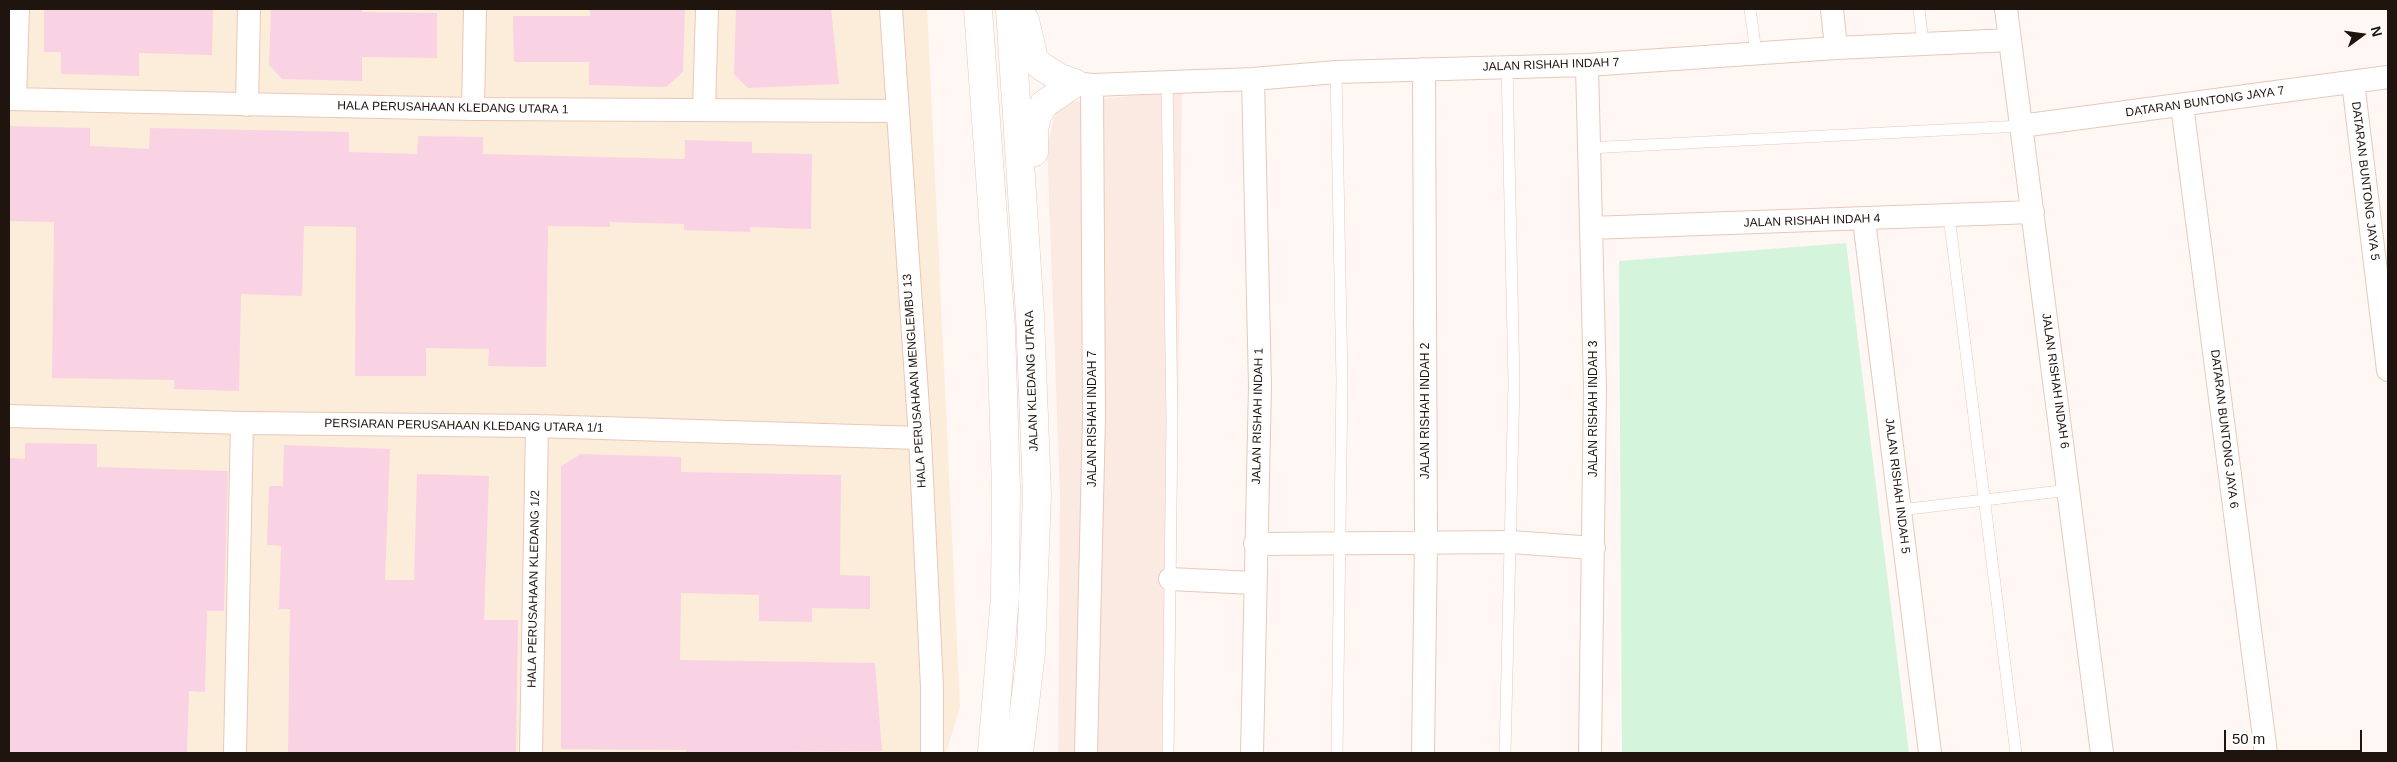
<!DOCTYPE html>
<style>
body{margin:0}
#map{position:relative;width:2397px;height:762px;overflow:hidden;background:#fef7f4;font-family:Helvetica,sans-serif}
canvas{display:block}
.frame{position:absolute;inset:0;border:10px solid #1f140e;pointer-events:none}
.north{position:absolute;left:2337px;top:10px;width:50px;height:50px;-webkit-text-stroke:4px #fff;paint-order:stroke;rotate:76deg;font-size:14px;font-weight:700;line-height:20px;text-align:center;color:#1f140e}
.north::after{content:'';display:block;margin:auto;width:18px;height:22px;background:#1f140e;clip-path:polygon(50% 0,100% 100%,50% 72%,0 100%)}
.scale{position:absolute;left:2224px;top:730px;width:138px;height:22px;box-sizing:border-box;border:2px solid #1f140e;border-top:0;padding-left:6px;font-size:15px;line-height:18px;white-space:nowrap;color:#1f140e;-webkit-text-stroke:4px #fff;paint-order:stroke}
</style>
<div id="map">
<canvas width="2397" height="762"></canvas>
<div class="frame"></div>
<div class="north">N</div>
<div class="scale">50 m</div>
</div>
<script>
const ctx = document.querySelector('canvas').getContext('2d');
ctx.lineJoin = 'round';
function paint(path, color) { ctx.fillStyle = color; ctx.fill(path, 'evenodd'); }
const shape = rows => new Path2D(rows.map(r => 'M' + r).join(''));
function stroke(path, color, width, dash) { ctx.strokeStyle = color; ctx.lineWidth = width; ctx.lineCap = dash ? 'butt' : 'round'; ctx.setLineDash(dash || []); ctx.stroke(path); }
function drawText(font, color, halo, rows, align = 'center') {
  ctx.font = font + ' Helvetica,sans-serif'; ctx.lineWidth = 4; ctx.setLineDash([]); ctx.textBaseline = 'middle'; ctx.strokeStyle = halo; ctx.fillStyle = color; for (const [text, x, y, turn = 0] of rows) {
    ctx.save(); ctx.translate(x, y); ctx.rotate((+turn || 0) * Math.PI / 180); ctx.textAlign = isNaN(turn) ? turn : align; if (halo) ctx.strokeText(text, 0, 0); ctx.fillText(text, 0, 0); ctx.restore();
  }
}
paint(shape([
 [1182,91,1174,753,1058,753,1060,495,1047,145,1058,103]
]), '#fbeae2');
paint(shape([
 [9,9,927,9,960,707,946,753,9,753]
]), '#fcecda');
paint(shape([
 [1846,243,1909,753,1622,753,1619,261]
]), '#d4f4dc');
paint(shape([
 [44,9,213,10,212,55,139,53,139,76,61,74,61,52,44,52],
 [271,9,362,9,362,12,437,13,437,58,362,57,362,81,282,79,269,65],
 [590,9,685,9,683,72,666,87,589,85,589,62,514,62,513,16,590,16],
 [736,9,831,9,839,84,748,88,734,74],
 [9,126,90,128,90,146,149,149,150,128,349,132,349,152,417,154,418,136,483,137,483,154,685,159,685,140,752,142,752,153,812,154,811,229,750,227,750,232,684,230,684,224,610,222,610,227,548,226,546,367,488,366,489,349,426,348,426,376,355,376,356,227,304,226,302,296,241,294,239,391,174,389,174,380,52,378,54,222,9,221],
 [25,443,97,444,97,467,228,471,224,611,207,611,205,692,189,691,187,753,9,753,9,458,25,459],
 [284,445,390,449,385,580,414,580,417,474,489,476,484,620,518,620,516,753,288,753,290,609,279,609,281,546,267,545,269,486,283,486],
 [581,454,681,457,681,472,841,475,840,575,870,576,870,609,812,608,812,622,759,621,759,595,681,593,680,660,875,663,882,751,686,753,686,750,561,749,561,466]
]), '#f9d3e3');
const service = shape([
 [1750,9,1756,53],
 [1919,9,1923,44],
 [1336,72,1342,380,1337,753],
 [1167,81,1172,421,1168,753],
 [1588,148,2021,126],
 [1949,216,2016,753],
 [1900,510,2069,490],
 [1505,753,1514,383,1507,67]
]);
const minor = shape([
 [891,9,920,438,932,687,932,753],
 [1832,9,1836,48],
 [2006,9,2102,753],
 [1587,65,1595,388,1590,753],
 [2353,82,2388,370],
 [1075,83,1092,85,1253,79,1336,72,1587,65,1836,48,2010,40],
 [9,99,473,109,898,111],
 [15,99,18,9],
 [247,105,249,9],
 [2182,105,2266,753],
 [473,109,475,9],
 [704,110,707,9],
 [2021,126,2388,77],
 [1864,220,1930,753],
 [1591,228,2033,212],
 [9,416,242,423,537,426,920,438],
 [1255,544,1511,542,1594,548],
 [1170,579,1254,583],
 [235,753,242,423],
 [531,753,537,426],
 [1086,753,1094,418,1092,85],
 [1252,753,1260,386,1253,79],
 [1423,753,1426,542,1424,69]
]);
const secondary = shape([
 [978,9,1001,329,1006,488,1005,596,992,753],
 [1010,9,1030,316,1037,494,1031,652,1019,753],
 [1025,20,1034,59,1041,66,1060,78,1075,83],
 [1034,152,1034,129,1037,116,1044,104,1075,83]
]);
stroke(service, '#e9c8b7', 12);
stroke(minor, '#e9c8b7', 24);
stroke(secondary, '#e9c8b7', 29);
stroke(service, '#fff', 11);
stroke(minor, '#fff', 22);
stroke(secondary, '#fff', 28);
drawText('12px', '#1f140e', '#fff', [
 ["JALAN RISHAH INDAH 7",1551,65,-2],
 ["DATARAN BUNTONG JAYA 7",2205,102,-8],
 ["HALA PERUSAHAAN KLEDANG UTARA 1",453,108,1],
 ["DATARAN BUNTONG JAYA 5",2365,181,83],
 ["JALAN RISHAH INDAH 4",1812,221,-2],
 ["HALA PERUSAHAAN MENGLEMBU 13",915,381,-94],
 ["JALAN KLEDANG UTARA",1032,381,-92],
 ["JALAN RISHAH INDAH 6",2055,381,82],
 ["JALAN RISHAH INDAH 3",1594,409,-90],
 ["JALAN RISHAH INDAH 2",1426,411,-90],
 ["JALAN RISHAH INDAH 1",1258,416,-89],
 ["JALAN RISHAH INDAH 7",1093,419,-90],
 ["PERSIARAN PERUSAHAAN KLEDANG UTARA 1/1",464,426,1],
 ["DATARAN BUNTONG JAYA 6",2224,429,83],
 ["JALAN RISHAH INDAH 5",1897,486,83],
 ["HALA PERUSAHAAN KLEDANG 1/2",534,589,-89]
]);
</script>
